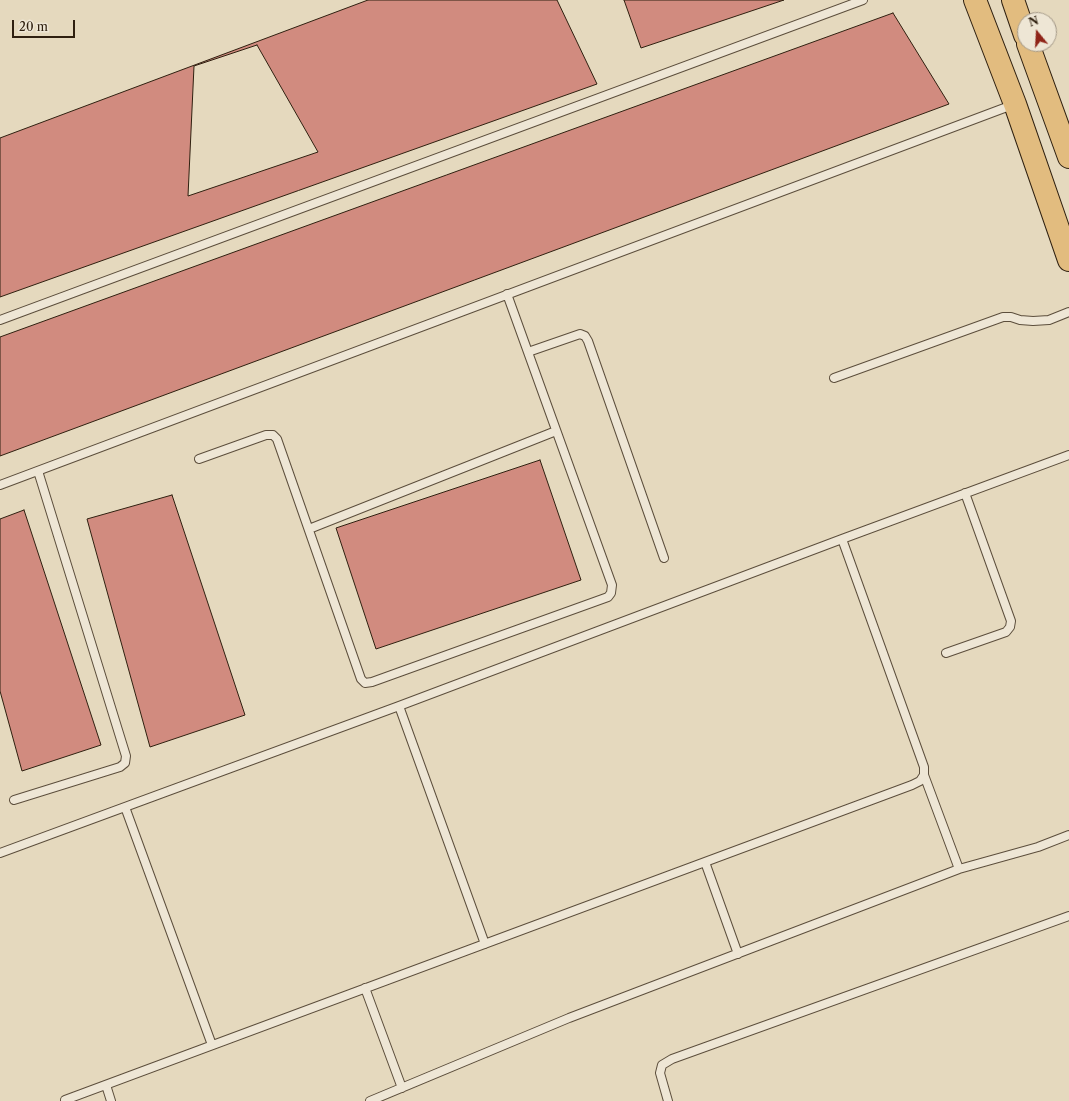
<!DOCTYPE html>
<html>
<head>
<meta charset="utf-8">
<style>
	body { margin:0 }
	#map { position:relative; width:1069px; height:1101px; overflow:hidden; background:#e5d9be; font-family:"Libre Caslon Text",serif }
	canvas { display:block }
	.north { position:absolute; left:1017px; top:12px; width:40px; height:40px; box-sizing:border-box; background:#eee6d5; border:1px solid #a29786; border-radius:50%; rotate:342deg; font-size:11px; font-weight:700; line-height:16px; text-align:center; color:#2f2010 }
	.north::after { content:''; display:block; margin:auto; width:14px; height:18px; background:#8f2418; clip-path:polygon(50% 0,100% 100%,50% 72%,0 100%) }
	.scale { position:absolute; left:12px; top:20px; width:63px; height:18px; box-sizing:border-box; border:2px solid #2f2010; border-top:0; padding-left:5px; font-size:12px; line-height:14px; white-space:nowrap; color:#2f2010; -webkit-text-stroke:3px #eee6d5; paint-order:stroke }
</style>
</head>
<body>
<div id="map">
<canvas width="1069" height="1101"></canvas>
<div class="north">N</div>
<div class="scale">20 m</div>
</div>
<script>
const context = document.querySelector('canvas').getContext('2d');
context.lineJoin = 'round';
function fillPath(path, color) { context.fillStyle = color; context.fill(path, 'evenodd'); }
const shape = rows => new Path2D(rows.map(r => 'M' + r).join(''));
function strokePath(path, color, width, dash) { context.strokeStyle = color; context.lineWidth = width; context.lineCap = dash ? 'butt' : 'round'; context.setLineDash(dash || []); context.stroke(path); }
const building = shape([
	[368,0,557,0,597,84,0,297,0,138,368,0],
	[624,0,784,0,641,48,624,0],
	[893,13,949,104,0,456,0,337,893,13],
	[257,45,318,152,188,196,194,66,257,45],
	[540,460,581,580,376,649,336,528,540,460],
	[172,495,245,715,150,747,87,519,172,495],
	[24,510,101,745,22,771,0,691,0,519,24,510]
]);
fillPath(building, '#d18b7f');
strokePath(building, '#2f2010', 1);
const lane = shape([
	[0,320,863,0],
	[528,352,580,334,585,336,588,341,664,558],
	[834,378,1003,317,1011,317,1020,320,1033,321,1049,320,1069,312],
	[199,459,266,435,273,435,277,439,361,679,365,683,372,682,608,597,611,593,612,585,507,294],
	[0,485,1015,104],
	[309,529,556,431],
	[946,653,1006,632,1010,627,1011,621,965,493],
	[399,706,485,944],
	[924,775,959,869],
	[14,800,120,767,125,763,126,756,38,471],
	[125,807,212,1045],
	[0,853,399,706,842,539,1069,455],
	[705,862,738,954],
	[365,988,402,1088],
	[106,1085,111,1101],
	[65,1100,912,785,920,781,924,775,924,767,842,539],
	[370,1101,569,1018,959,869,1038,847,1069,835],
	[668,1101,660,1073,662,1065,672,1059,1069,916]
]);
const highway = shape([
	[975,0,1015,104,1069,260],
	[1013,0,1025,35],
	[1028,44,1069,157]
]);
strokePath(lane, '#5c4e3c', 10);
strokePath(highway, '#2f2010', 24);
strokePath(lane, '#eee6d5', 8);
strokePath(highway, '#e2bc7f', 22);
</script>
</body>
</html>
